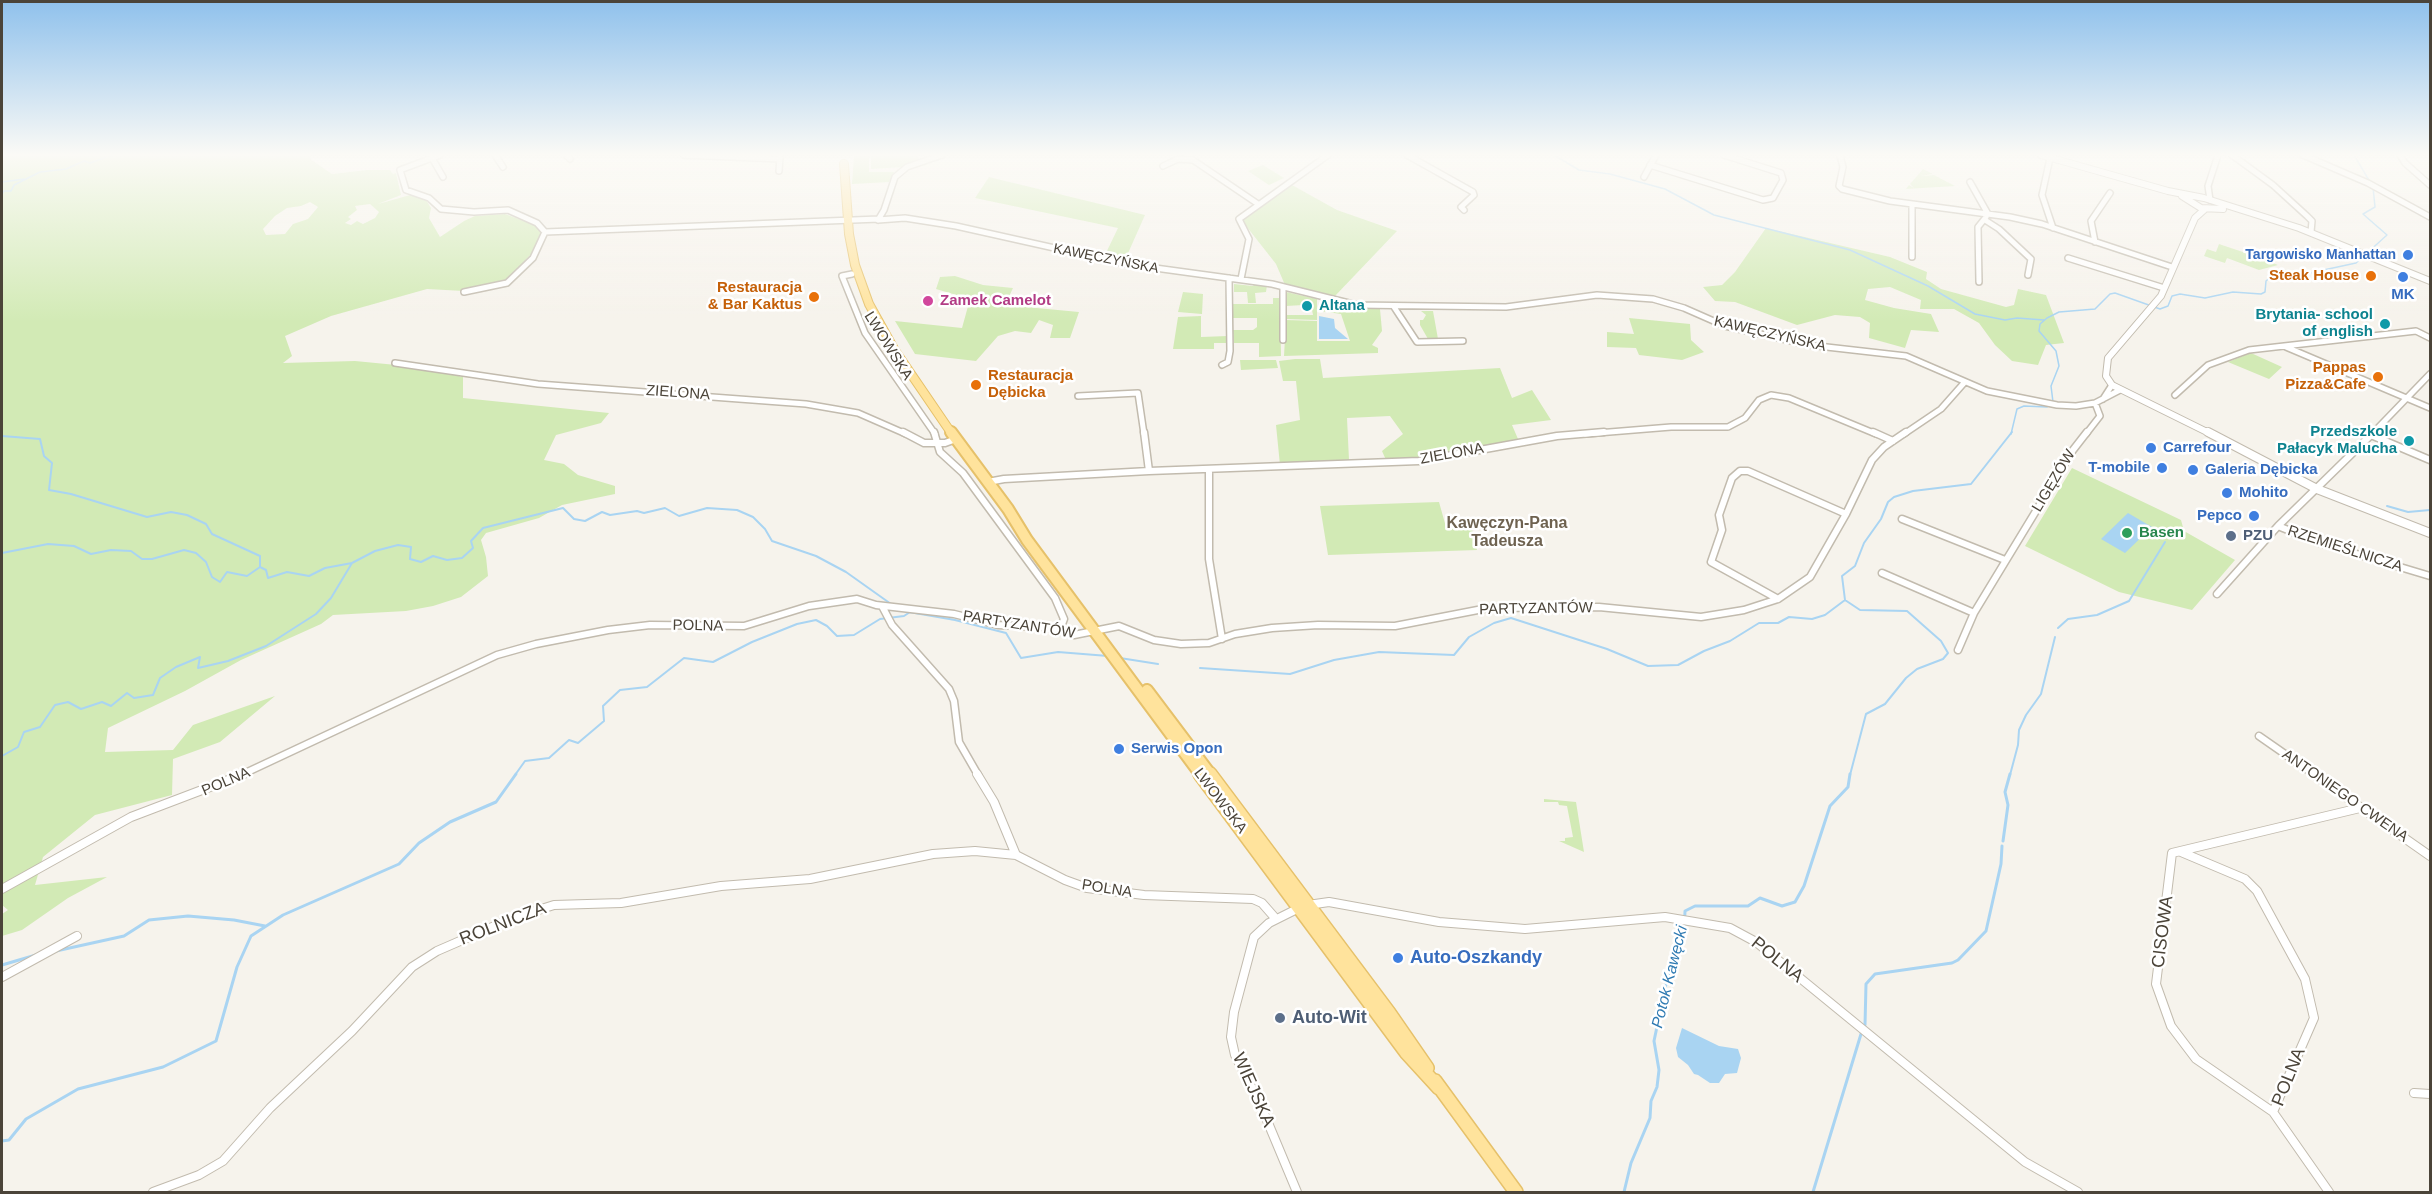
<!DOCTYPE html>
<html>
<head>
<meta charset="utf-8">
<style>
	body { margin:0 }
	#map { position:relative; width:2432px; height:1194px; overflow:hidden; background:#f6f3ec; font-family:Arial,sans-serif }
	canvas { display:block }
	.frame { position:absolute; inset:0; border:3px solid #4b4439; pointer-events:none }
</style>
</head>
<body>
<div id="map">
<canvas width="2432" height="1194"></canvas>
<div class="frame"></div>
</div>
<script>
const context = document.querySelector('canvas').getContext('2d');
context.lineJoin = 'round';
function fillPath(path, color) { context.fillStyle = color; context.fill(path, 'evenodd'); }
const shape = rows => new Path2D(rows.map(r => 'M' + r).join(''));
function strokePath(path, color, width, dash) { context.strokeStyle = color; context.lineWidth = width; context.lineCap = dash ? 'butt' : 'round'; context.setLineDash(dash || []); context.stroke(path); }
function drawText(font, color, halo, rows, align = 'center') {
  context.font = font + ' Arial,sans-serif'; context.lineWidth = 5; context.setLineDash([]); context.textBaseline = 'middle'; context.strokeStyle = halo; context.fillStyle = color; for (const [text, x, y, turn = 0] of rows) {
    context.save(); context.translate(x, y); context.rotate((+turn || 0) * Math.PI / 180); context.textAlign = isNaN(turn) ? turn : align; if (halo) context.strokeText(text, 0, 0); context.fillText(text, 0, 0); context.restore();
  }
}
fillPath(shape([
	[2,155,311,155,310,159,332,174,367,170,390,170,393,174,396,173,401,195,378,204,410,195,426,200,431,208,429,218,440,237,464,221,475,216,505,214,535,225,542,232,534,251,506,281,464,291,427,289,331,316,285,336,292,356,283,363,355,361,417,367,463,377,463,398,609,413,601,423,556,435,544,460,564,464,578,475,615,486,615,494,562,505,539,518,486,533,481,540,486,557,488,576,461,597,433,606,406,611,333,615,321,624,241,660,185,691,108,728,105,752,173,750,193,725,275,696,220,742,173,759,172,795,95,815,43,857,35,885,107,877,68,898,22,930,2,936,2,914,8,910,2,905],
	[310,202,318,207,308,219,293,224,285,234,266,235,263,229,275,216,287,208,301,206],
	[370,204,379,212,375,218,363,224,357,221,351,225,345,223,351,219,348,217,357,210,355,206],
	[854,155,869,155,869,172,894,172,889,182,852,184],
	[871,155,918,155,918,161,903,167,871,169],
	[1263,165,1284,178,1269,185,1248,171],
	[1923,169,1933,174,1920,176,1934,175,1955,186,1906,189,1909,185,1914,188,1910,184],
	[989,177,1145,215,1125,260,1104,257,1118,228,975,198],
	[1292,185,1337,210,1397,231,1335,296,1285,285,1276,264,1243,222,1244,217],
	[1766,228,1890,257,1927,272,1926,279,1941,289,2006,307,2014,305,2018,289,2046,295,2064,343,2046,345,2038,365,2012,361,1995,345,1979,323,1954,309,1920,309,1921,300,1890,287,1868,289,1865,300,1894,308,1931,314,1939,332,1911,330,1905,348,1869,338,1870,323,1860,317,1835,315,1797,325,1735,302,1715,301,1703,287,1722,285,1735,272],
	[2219,244,2252,255,2278,265,2259,270,2227,258,2225,263,2204,256,2207,249,2216,252],
	[955,276,983,285,1013,288,1005,305,1079,312,1070,338,1050,338,1053,325,1039,320,1031,333,1015,331,998,336,976,361,915,354,895,321,962,328,970,299,936,289,940,277],
	[1256,282,1267,285,1266,292,1255,293,1256,303,1248,303,1247,292,1234,292,1234,284,1253,286],
	[1183,292,1203,294,1202,314,1178,312],
	[1286,292,1317,299,1317,320,1286,319,1286,315,1313,315,1312,310,1305,309,1304,305,1286,306],
	[1273,298,1280,298,1281,356,1259,357,1259,343,1234,343,1233,330,1253,330,1257,327,1257,318,1233,318,1232,304,1273,304],
	[1320,299,1380,309,1382,331,1372,345,1378,348,1378,353,1284,356,1286,320,1317,321,1317,341,1350,341,1341,314,1320,311],
	[1421,311,1433,311,1438,339,1428,339,1420,325,1420,320,1423,320,1426,315],
	[1201,316,1201,337,1228,336,1228,343,1214,343,1214,349,1173,349,1178,317],
	[1629,318,1690,324,1691,340,1704,352,1682,360,1639,355,1636,348,1607,347,1607,332,1634,334],
	[2251,353,2282,367,2269,379,2228,362],
	[1295,359,1320,359,1323,378,1500,368,1512,398,1532,390,1551,420,1512,425,1518,439,1427,458,1386,460,1382,451,1403,434,1390,416,1347,418,1349,460,1280,465,1276,425,1300,420,1296,381,1283,381,1279,361],
	[1240,360,1276,360,1278,368,1241,370],
	[2072,468,2181,520,2184,531,2235,560,2192,610,2119,592,2025,546],
	[1439,502,1446,527,1472,529,1477,550,1328,555,1320,506],
	[1544,799,1576,802,1584,852,1559,841,1565,841,1565,838,1573,837,1567,806,1559,805,1558,802,1544,802]
]), '#d2eab5');
fillPath(shape([
	[1319,316,1334,319,1335,328,1348,339,1319,339],
	[2128,513,2152,527,2125,553,2101,539],
	[1682,1028,1719,1046,1738,1049,1741,1058,1737,1073,1725,1074,1719,1083,1710,1083,1698,1075,1694,1074,1688,1065,1678,1057,1676,1048]
]), '#a9d4f2');
strokePath(shape([
	[1554,155,1579,170,1610,174,1665,189,1714,215,1850,250,1928,286,1975,314,2005,320,2017,318,2044,320],
	[2354,155,2370,182],
	[2,182,24,179],
	[2,194,4,191,11,191,14,185,40,172,66,169,84,161,90,163,112,155],
	[2011,434,2017,409,2024,406,2047,407,2053,402,2051,386,2059,366,2056,351,2039,331,2040,324,2047,318,2059,312,2095,309,2110,294,2115,293,2160,309,2168,306,2172,296,2180,294,2205,298,2233,292,2261,294,2265,292,2266,281,2274,274,2305,274,2356,263,2387,235,2363,214,2375,207,2373,187]
]), '#a9d4f2', 1.5);
strokePath(shape([
	[2,436,40,439,44,456,52,463,49,490,71,494,147,517,171,512,187,515,206,524,212,534,260,556,260,567],
	[2387,506,2408,512,2430,510],
	[2,553,48,544,74,546,91,554,111,550,131,551,142,559,152,559,184,550,196,553,206,562,212,577,220,582,227,572,247,576,260,567,266,570,268,578,287,572,309,576,325,568,352,563],
	[909,612,955,620,1006,633,1021,658,1058,652,1108,656],
	[2058,628,2068,619,2097,615,2129,601,2165,542],
	[1120,658,1158,664],
	[1200,668,1290,674,1334,660,1379,652,1454,655,1469,637,1494,623,1511,618,1607,649,1648,666,1678,665,1704,651,1730,641,1759,623,1778,623,1789,617,1812,619,1825,615,1845,600],
	[2,756,18,747,24,732,40,727,55,705,68,702,81,709,102,702,111,706,127,693,134,698,153,695,160,678,176,667,200,657,198,668,228,661,266,646,316,614,331,598,352,563,375,551,398,545,411,547,410,559,421,562,433,556,447,560,462,558,473,548,471,541,483,528,563,508,574,519,585,521,602,512,610,515,637,511,644,513,665,508,679,516,707,508,737,510,753,517,765,529,772,541,816,556,846,572,891,604],
	[515,775,525,761,549,758,569,740,578,743,604,721,603,706,620,690,647,687,684,658,713,662,752,642,797,624,816,620,827,626,837,636,854,635,880,619,904,616,910,612],
	[1850,775,1866,714,1885,704,1906,678,1917,669,1943,659,1948,653,1941,641,1907,611,1860,610,1845,600,1842,576,1855,566,1864,543,1881,519,1888,502,1894,497,1913,491,1971,484,2012,432],
	[2010,775,2018,745,2019,730,2026,715,2041,694,2055,637]
]), '#a9d4f2', 2);
strokePath(shape([
	[2003,841,2008,805,2005,792,2010,774],
	[56,951,124,936,149,920,188,916,234,920,265,926],
	[2,965,36,955],
	[1865,1025,1866,984,1875,974,1952,963,1958,960,1986,931,2001,864,2002,846],
	[2,1141,9,1140,26,1119,78,1089,163,1067,216,1041,237,967,251,936,283,915,399,864,419,843,450,822,496,802,516,774],
	[1624,1192,1631,1163,1650,1118,1651,1101,1657,1087,1659,1070,1654,1041,1667,979,1684,936,1685,911,1695,906,1748,906,1760,898,1782,906,1795,902,1804,886,1830,806,1848,787,1850,774],
	[1813,1192,1861,1034]
]), '#a9d4f2', 3);
const minorFar2 = shape([
	[440,155,400,170,406,190,429,198,441,209,474,212,508,210,537,223,545,232],
	[495,155,503,167],
	[566,155,570,159],
	[684,155,780,159],
	[1407,155,1473,192,1474,195,1461,207,1464,210],
	[1840,155,1843,167,1839,186,1842,189,1890,201,2010,217,2042,224,2172,267],
	[2232,155,2273,185,2307,216,2312,221,2311,232],
	[2303,155,2368,183,2430,217],
	[2400,155,2405,163,2430,185],
	[432,158,443,177],
	[2050,158,2042,195,2053,228],
	[1650,165,1763,200,1773,198,1783,180,1781,173,1724,155],
	[1163,166,1178,159,1193,160,1258,204],
	[779,171,780,157],
	[1644,177,1656,155],
	[1970,182,1988,214],
	[2210,200,2208,186,2218,155],
	[1912,204,1912,257],
	[878,220,905,218,956,226,1126,264,1272,284,1357,305,1506,307,1597,295,1653,299,1684,308,1725,326,1809,345,1906,356,1987,391,2057,405,2076,406,2095,403,2120,390],
	[878,220,884,210,895,177,907,167,942,155],
	[1985,220,1999,229,2031,259,2028,275],
	[545,232,879,219],
	[2095,242,2091,221,2110,193],
	[2068,258,2164,288],
	[852,274,842,276,865,333,935,434],
	[1241,279,1249,239,1239,219,1328,155],
	[1979,282,1978,227,1986,217],
	[1283,287,1283,340],
	[464,292,507,283,533,258,545,232],
	[1394,307,1417,342,1463,341],
	[2286,347,2430,408],
	[395,363,538,384,806,404,858,413,906,434],
	[1222,365,1228,362,1230,351,1229,278],
	[2175,395,2208,365,2249,350,2416,331,2430,338],
	[1078,396,1138,393,1144,434],
	[2103,399,2112,385],
	[1585,434,1671,427,1728,427,1745,418,1759,400,1771,395,1789,398,1876,434],
	[1904,434,1941,409,1964,383],
	[2086,434,2100,416,2095,403],
	[2372,434,2430,374]
]);
const minorFar1 = shape([
	[903,432,924,443,945,443,956,439],
	[934,432,940,452,963,473,1055,598,1064,619,1059,632],
	[1144,432,1149,471],
	[1873,432,1893,441],
	[2371,435,2430,460],
	[1209,469,1209,559,1222,639],
	[988,482,1004,479,1149,471,1419,461,1557,436,1604,432],
	[1902,519,2005,560],
	[2278,526,2320,543,2430,576],
	[1882,573,1974,613,2073,450,2087,432],
	[2217,594,2278,526,2374,432],
	[1778,599,1711,562,1722,530,1719,515,1732,478,1740,471,1748,471,1846,514],
	[882,606,892,625,949,689,954,701,959,742,978,775],
	[1958,650,1974,613],
	[2259,736,2315,775],
	[241,775,497,655,536,644,608,630,650,625,744,626,809,606,857,599,876,605,954,614,998,625,1045,627,1074,635,1119,626,1154,640,1181,644,1209,643,1235,634,1272,628,1318,625,1395,626,1488,608,1599,607,1701,617,1744,610,1778,599,1810,577,1846,514,1872,460,1884,447,1906,432]
]);
const minor = shape([
	[977,774,994,802,1016,855,1065,880,1087,888,1144,895,1253,899,1262,903,1276,919],
	[2313,774,2430,856],
	[2181,852,2245,879,2257,891,2305,979,2314,1018,2273,1112],
	[2,889,131,817,244,774],
	[1308,905,1329,902,1439,922,1525,929,1665,917,1730,928,1756,942,2025,1162,2078,1192],
	[2,977,77,936],
	[2414,1093,2430,1094],
	[153,1192,199,1175,223,1161,270,1108,352,1031,412,967,437,951,513,918,554,905,621,903,721,886,810,879,933,854,975,851,1016,855],
	[1297,1192,1261,1106,1235,1055,1231,1037,1234,1012,1254,937,1269,923,1299,908],
	[2329,1192,2273,1112,2196,1059,2171,1026,2156,984,2172,853,2360,808]
]);
const tertiaryFar1 = shape([
	[2041,155,2168,191,2204,198,2299,228,2430,281],
	[2182,196,2201,208,2223,209],
	[2205,209,2195,218,2161,296,2108,358,2106,376,2112,385,2211,434]
]);
const tertiary = shape([
	[2208,432,2317,489,2430,533]
]);
const primaryFar2 = shape([
	[844,164,849,234,855,265,869,304,894,349,952,434]
]);
const primaryFar1 = shape([
	[951,432,1008,509,1027,540,1201,775],
	[1147,690,1211,775]
]);
const primary = shape([
	[1200,774,1406,1052,1439,1088],
	[1210,774,1389,1013,1427,1068],
	[1435,1081,1516,1192]
]);
strokePath(minorFar2, '#c2bbae', 8);
strokePath(minorFar1, '#c2bbae', 9);
strokePath(minor, '#c2bbae', 10);
strokePath(tertiaryFar1, '#c2bbae', 8);
strokePath(tertiary, '#c2bbae', 10);
strokePath(primaryFar2, '#e6c16a', 10);
strokePath(primaryFar1, '#e6c16a', 14);
strokePath(primary, '#e6c16a', 16);
strokePath(minorFar2, '#fff', 5);
strokePath(minorFar1, '#fff', 6);
strokePath(minor, '#fff', 8);
strokePath(tertiaryFar1, '#fff', 6);
strokePath(tertiary, '#fff', 8);
strokePath(primaryFar2, '#ffe39c', 8);
strokePath(primaryFar1, '#ffe39c', 10);
strokePath(primary, '#ffe39c', 13);
const sky = context.createLinearGradient(0, 0, 0, 322);
sky.addColorStop(0, '#8fc1ec');
sky.addColorStop(0.48, '#fbfaf6');
sky.addColorStop(1, '#fbfaf600');
context.fillStyle = sky;
context.fillRect(0, 0, 2432, 322);
for (const [x, y, r, color] of [
	[2408,255,6,"#3f7fe0"],
	[2371,276,6,"#e8710a"],
	[2403,277,6,"#3f7fe0"],
	[814,297,6,"#e8710a"],
	[928,301,6,"#d1479c"],
	[1307,306,6,"#0f9aa8"],
	[2385,324,6,"#0f9aa8"],
	[2378,377,6,"#e8710a"],
	[976,385,6,"#e8710a"],
	[2409,441,6,"#0f9aa8"],
	[2151,448,6,"#3f7fe0"],
	[2162,468,6,"#3f7fe0"],
	[2193,470,6,"#3f7fe0"],
	[2227,493,6,"#3f7fe0"],
	[2254,516,6,"#3f7fe0"],
	[2127,533,6,"#2e9e5b"],
	[2231,536,6,"#5c6f8a"],
	[1119,749,6,"#3f7fe0"],
	[1398,958,6,"#3f7fe0"],
	[1280,1018,6,"#5c6f8a"]
]) { const dot = new Path2D(); dot.arc(x, y, r, 0, 2 * Math.PI); context.fillStyle = color; context.fill(dot); strokePath(dot, '#fff', 2); }
drawText('bold 14px', '#366cbe', '#fff', [
	["Targowisko Manhattan",2396,255]
], 'right');
drawText('14px', '#4b4439', '#fff', [
	["KAWĘCZYŃSKA",1106,259,11]
]);
drawText('bold 15px', '#c56008', '#fff', [
	["Steak House",2359,276],
	["Restauracja",802,288],
	["& Bar Kaktus",802,305],
	["Pappas",2366,368],
	["Pizza&Cafe",2366,385],
	["Restauracja",988,376,"left"],
	["Dębicka",988,393,"left"]
], 'right');
drawText('bold 15px', '#366cbe', '#fff', [
	["MK",2403,295,"center"],
	["Carrefour",2163,448],
	["T-mobile",2150,468,"right"],
	["Galeria Dębicka",2205,470],
	["Mohito",2239,493],
	["Pepco",2242,516,"right"],
	["Serwis Opon",1131,749]
], 'left');
drawText('bold 15px', '#b23c85', '#fff', [
	["Zamek Camelot",940,301]
], 'left');
drawText('bold 15px', '#0d838f', '#fff', [
	["Altana",1319,306,"left"],
	["Brytania- school",2373,315],
	["of english",2373,332],
	["Przedszkole",2397,432],
	["Pałacyk Malucha",2397,449]
], 'right');
drawText('15px', '#4b4439', '#fff', [
	["KAWĘCZYŃSKA",1770,334,13],
	["LWOWSKA",888,346,58],
	["ZIELONA",678,393,4],
	["ZIELONA",1452,454,-10],
	["LIGĘZÓW",2054,481,-59],
	["RZEMIEŚLNICZA",2345,549,18],
	["PARTYZANTÓW",1536,609,-1],
	["PARTYZANTÓW",1019,625,9],
	["POLNA",698,626,1],
	["POLNA",226,782,-23],
	["ANTONIEGO CWENA",2345,796,35],
	["LWOWSKA",1220,801,53],
	["POLNA",1107,889,9]
]);
drawText('bold 15px', '#27864d', '#fff', [
	["Basen",2139,533]
], 'left');
drawText('bold 15px', '#4e5e75', '#fff', [
	["PZU",2243,536]
], 'left');
drawText('bold 16px', '#6e6250', '#fff', [
	["Kawęczyn-Pana",1507,524],
	["Tadeusza",1507,542]
]);
drawText('italic 16px', '#2e7ab2', '#fff', [
	["Potok Kawęcki",1670,977,-76]
]);
drawText('18px', '#4b4439', '#fff', [
	["ROLNICZA",503,924,-21],
	["CISOWA",2163,932,-83],
	["POLNA",1777,960,39],
	["POLNA",2289,1077,-68],
	["WIEJSKA",1253,1090,66]
]);
drawText('bold 18px', '#366cbe', '#fff', [
	["Auto-Oszkandy",1410,958]
], 'left');
drawText('bold 18px', '#4e5e75', '#fff', [
	["Auto-Wit",1292,1018]
], 'left');
</script>
</body>
</html>
